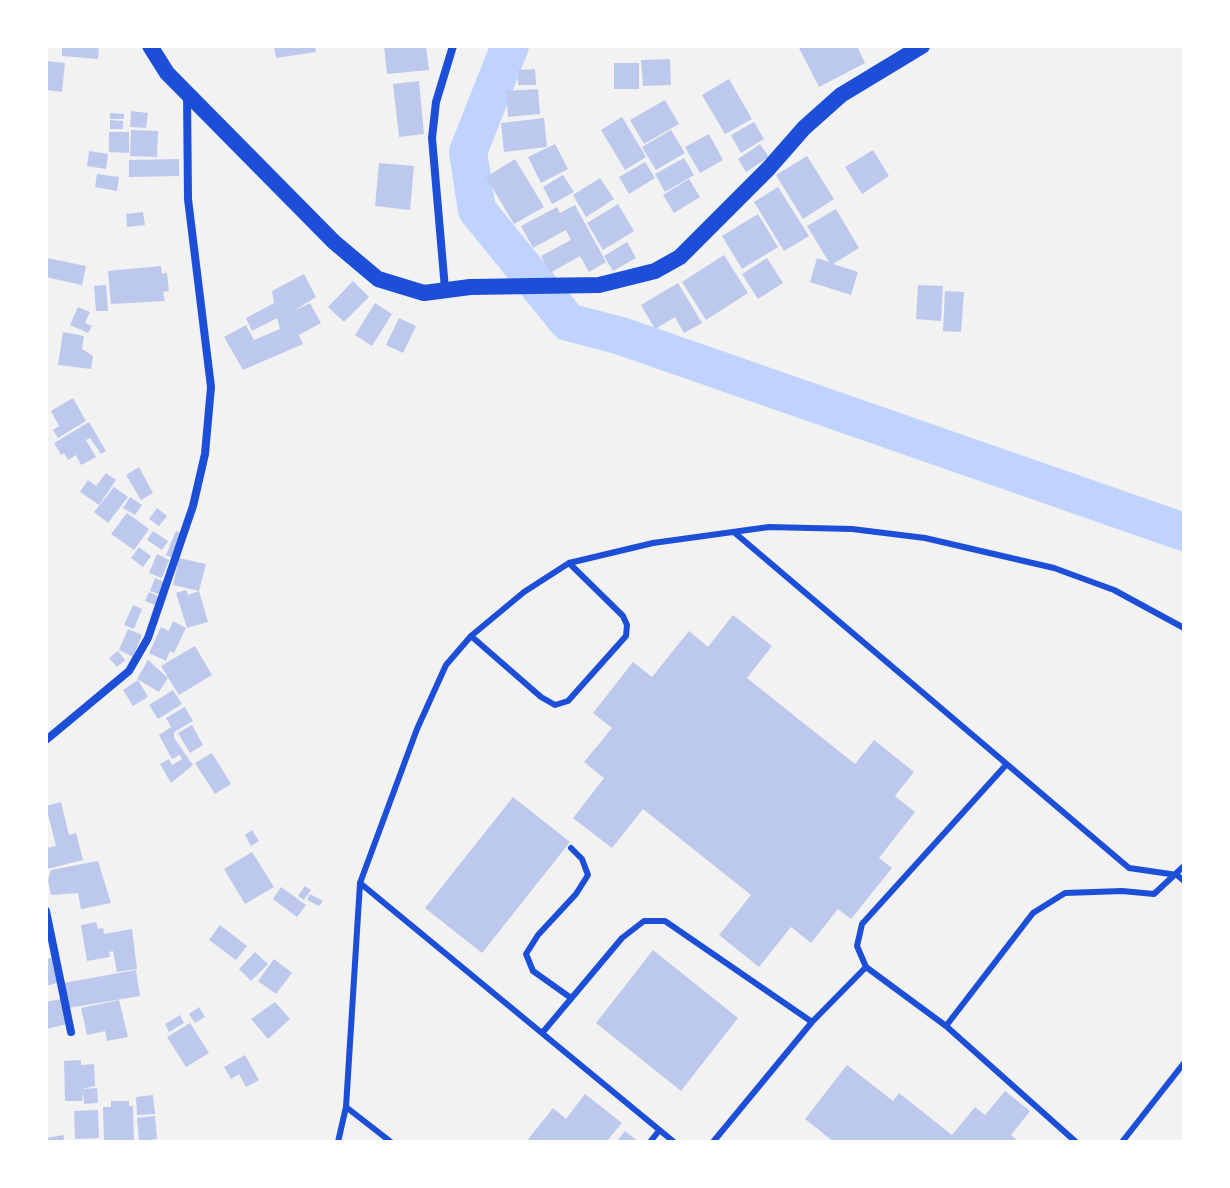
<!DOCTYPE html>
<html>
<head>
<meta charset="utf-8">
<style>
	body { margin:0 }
	#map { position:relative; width:1230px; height:1188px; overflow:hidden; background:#f2f2f2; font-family:Georgia,serif }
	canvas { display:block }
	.frame { position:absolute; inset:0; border:48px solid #fff; pointer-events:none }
</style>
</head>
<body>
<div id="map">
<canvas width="1230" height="1188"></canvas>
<div class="frame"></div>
</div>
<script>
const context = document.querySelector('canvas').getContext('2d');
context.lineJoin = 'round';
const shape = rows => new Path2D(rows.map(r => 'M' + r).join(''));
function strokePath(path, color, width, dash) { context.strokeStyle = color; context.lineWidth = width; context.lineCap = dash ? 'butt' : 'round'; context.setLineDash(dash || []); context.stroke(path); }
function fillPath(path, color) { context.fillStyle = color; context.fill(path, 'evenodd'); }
strokePath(shape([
	[510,46,468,152,477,210,568,322,621,336,1184,532]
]), '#bfd3fe', 38);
fillPath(shape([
	[62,46,99,46,98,59,62,56],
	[274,46,315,46,316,52,276,58],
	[384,46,426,46,429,70,387,74],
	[798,46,857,46,865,63,819,87],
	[670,59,671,85,643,86,641,60],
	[46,61,65,63,62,92,46,90],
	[614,63,639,63,639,89,614,89],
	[535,69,536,85,518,85,518,70],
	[729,79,752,119,725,134,702,95],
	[419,81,424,134,399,137,393,84],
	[538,89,540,114,508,117,506,91],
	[665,100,679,124,644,144,630,120],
	[131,111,148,113,146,128,130,127],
	[110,113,124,114,124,119,110,119],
	[622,117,646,157,625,170,601,130],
	[544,118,547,147,504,152,501,123],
	[110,120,123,121,123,129,110,129],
	[754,122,764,139,741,153,731,135],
	[131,130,158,131,157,157,130,156],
	[671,130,685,153,656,170,642,147],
	[109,132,129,132,129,153,109,152],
	[709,134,723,160,700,173,685,147],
	[555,144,568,169,541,183,528,157],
	[760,144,769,157,746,172,738,159],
	[873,150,889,176,862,194,845,167],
	[89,151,108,154,106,169,87,166],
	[807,156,834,199,803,219,776,175],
	[684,158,694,175,665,192,655,174],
	[179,159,179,176,129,177,129,160],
	[515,159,544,207,514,224,486,177],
	[645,162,655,178,629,194,619,177],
	[379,163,414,166,410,210,375,206],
	[97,174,119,177,117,191,95,187],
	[563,175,574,192,552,204,543,187],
	[600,178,614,199,586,217,573,195],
	[689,179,700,197,674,213,663,195],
	[778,187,809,236,784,251,754,202],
	[618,204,634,231,603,250,587,223],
	[575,205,606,262,589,272,580,256,550,273,541,256,571,240,566,230,533,248,521,226,557,207,560,213],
	[836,209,859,248,833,264,858,272,851,295,810,282,817,258,829,262,807,226],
	[143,212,145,225,127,227,126,214],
	[758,214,778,247,742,269,722,236],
	[627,242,636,258,613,271,604,256],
	[724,255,748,293,706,320,682,282],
	[47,258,86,266,82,285,46,277],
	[767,258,783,283,758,299,742,274],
	[161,266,162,274,167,273,169,291,163,292,165,301,111,304,108,271],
	[304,274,316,297,292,312,310,303,321,323,299,335,303,344,243,370,224,337,246,325,254,340,280,329,277,318,252,331,246,318,274,303,272,291],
	[353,281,369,297,344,322,328,307],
	[678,283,702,323,684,333,675,317,655,329,641,305],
	[106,285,108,311,96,311,94,286],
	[918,285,943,286,941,321,916,319],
	[945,291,964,292,961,332,943,331],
	[375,303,392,314,372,346,355,335],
	[78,307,90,312,85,323,92,326,88,333,70,325],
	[399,318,416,326,403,353,386,345],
	[63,332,84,336,82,349,93,356,91,369,58,365],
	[73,398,86,421,58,438,53,430,59,426,51,411],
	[89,422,106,451,101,454,90,438,86,440,96,457,81,465,76,455,68,460,64,453,61,455,54,443],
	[139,467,153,493,141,500,126,475],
	[106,473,116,480,99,505,80,492,88,480,96,486],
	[114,487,128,497,108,523,94,512],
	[130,497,142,505,135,515,123,508],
	[157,508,167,516,159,526,149,519],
	[127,513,149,529,134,550,111,534],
	[153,531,168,541,162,550,147,540],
	[176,531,183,534,173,558,166,555],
	[139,547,151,556,143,567,131,558],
	[157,554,169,560,162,578,149,573],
	[179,558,206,564,199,591,173,585],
	[155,578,166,583,161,595,150,591],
	[186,590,188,595,199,591,208,622,187,628,176,593],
	[149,592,162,598,154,616,151,615,155,605,145,601],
	[133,605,142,609,134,629,124,625],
	[733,615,772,646,747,678,855,764,874,740,914,772,895,796,915,812,879,858,892,868,851,919,838,909,811,943,791,927,759,967,719,935,751,895,643,809,612,848,573,818,604,778,584,762,612,728,593,713,633,662,652,677,689,631,708,647],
	[173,621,186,628,174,653,170,651,166,661,149,653,161,627,169,631],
	[128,629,142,635,133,657,119,650],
	[195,646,212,675,179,695,161,666],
	[118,651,125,660,117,667,109,658],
	[148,660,168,678,159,692,137,679],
	[138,680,148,697,133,706,123,690],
	[173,690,182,704,158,719,149,705],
	[185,707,193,721,174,732,174,738,193,765,171,783,160,764,169,759,172,765,182,759,180,755,172,759,159,735,171,727,166,718],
	[192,725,203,745,190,753,178,733],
	[212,753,231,784,215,794,195,763],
	[513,797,570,842,482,953,425,908],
	[61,802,69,835,76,833,83,860,47,869,46,848,56,846,46,806],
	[252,830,259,841,251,846,245,835],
	[252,852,274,887,245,904,224,869],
	[98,861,111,903,81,909,78,893,51,895,48,880,51,870],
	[305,886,311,890,304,900,298,896],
	[281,887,306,905,297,917,273,899],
	[310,894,323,901,319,906,307,900],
	[96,922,98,929,103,928,104,934,132,929,137,969,117,972,113,951,109,952,110,957,87,961,81,925],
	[220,925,247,946,236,960,209,940],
	[653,950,738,1018,681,1091,596,1023],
	[255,952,268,964,251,981,239,969],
	[52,958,57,983,46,986,46,959],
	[274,959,292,973,276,994,258,981],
	[136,970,140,996,68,1008,63,983],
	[61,999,67,1024,46,1029,46,1002],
	[119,1000,128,1037,107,1041,105,1031,87,1035,81,1008],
	[275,1002,290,1019,268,1039,251,1019],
	[199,1007,205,1017,195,1023,189,1014],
	[180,1015,184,1023,169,1032,165,1024],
	[190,1023,209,1053,186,1067,167,1037],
	[245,1055,259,1080,246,1087,239,1074,231,1079,224,1067],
	[81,1060,81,1065,94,1064,95,1086,82,1089,97,1088,98,1103,84,1104,83,1092,82,1101,65,1101,64,1061],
	[847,1065,893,1101,899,1093,952,1135,975,1107,985,1115,1005,1091,1030,1111,1011,1135,1019,1142,834,1142,805,1119],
	[585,1094,622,1123,606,1142,526,1142,553,1108,566,1119],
	[153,1095,155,1114,137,1115,136,1097],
	[111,1101,129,1101,129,1106,133,1106,134,1141,104,1142,103,1107,111,1107],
	[98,1110,99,1138,75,1139,74,1111],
	[155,1116,157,1139,139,1141,137,1118],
	[625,1131,639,1142,616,1142],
	[63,1135,65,1142,46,1142,46,1138]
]), '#bdc9ec');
strokePath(shape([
	[735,533,1129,868,1177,875,1184,881],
	[471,636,541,697,555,705,568,701,626,636,627,625,623,616,569,563],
	[571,848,582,859,588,875,576,894,538,935,526,954,533,971,571,998],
	[360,883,674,1142],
	[866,967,857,946,862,924,1006,765],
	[946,1026,1076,1142],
	[543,1032,622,938,644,921,665,921,812,1022],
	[346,1107,391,1142],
	[338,1142,346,1107,360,883,417,729,446,665,471,636,524,592,569,563,653,543,769,527,852,529,925,538,1054,568,1114,590,1184,628],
	[650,1142,658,1132],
	[713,1142,812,1022,866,967,946,1026,1033,913,1065,893,1122,891,1154,894,1184,866],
	[1122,1142,1184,1063]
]), '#1d4ed8', 6);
strokePath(shape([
	[445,289,432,138,436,102,453,46],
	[46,740,129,671,148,638,193,506,205,454,211,387,188,199,187,94],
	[46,911,71,1032]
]), '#1d4ed8', 8);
strokePath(shape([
	[150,46,167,73,334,242,378,279,424,293,470,287,599,285,655,271,680,257,768,169,804,128,841,95,922,46]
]), '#1d4ed8', 16);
</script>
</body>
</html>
